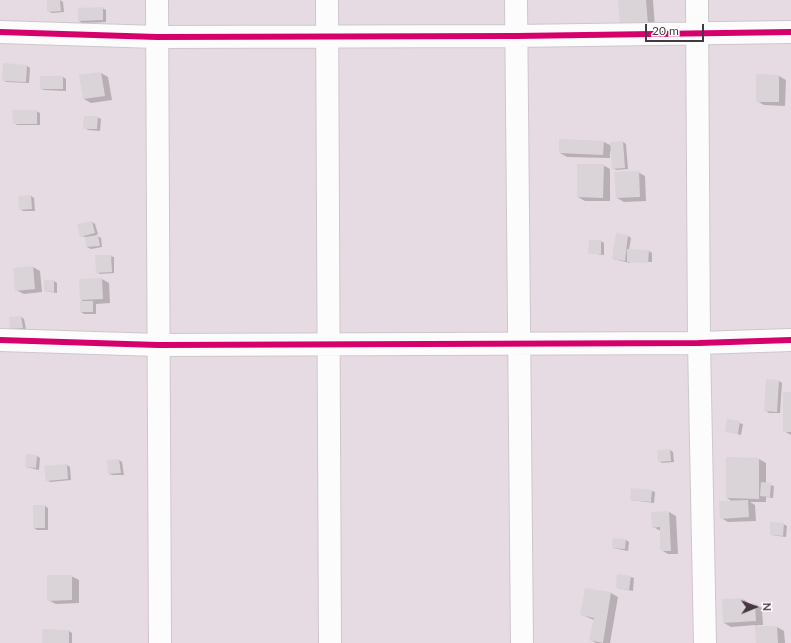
<!DOCTYPE html>
<html>
<head>
<meta charset="utf-8">
<style>
	body { margin:0 }
	#map { position:relative; width:791px; height:643px; overflow:hidden; background:#f0ebee; font-family:Lato,sans-serif }
	canvas { display:block }
	.north { position:absolute; left:735px; top:587px; width:40px; height:40px; -webkit-text-stroke:3px #fff; paint-order:stroke; rotate:89deg; font-size:11px; font-weight:700; line-height:16px; text-align:center; color:#463742 }
	.north::after { content:''; display:block; margin:auto; width:14px; height:18px; background:#463742; clip-path:polygon(50% 0,100% 100%,50% 72%,0 100%) }
	.scale { position:absolute; left:645px; top:24px; width:59px; height:18px; box-sizing:border-box; border:2px solid #463742; border-top:0; padding-left:5px; font-size:12px; line-height:14px; white-space:nowrap; color:#463742; -webkit-text-stroke:3px #fff; paint-order:stroke }
</style>
</head>
<body>
<div id="map">
<canvas width="791" height="643"></canvas>
<div class="north">N</div>
<div class="scale">20 m</div>
</div>
<script>
const context = document.querySelector('canvas').getContext('2d');
context.lineJoin = 'round';
function fillPath(path, color) { context.fillStyle = color; context.fill(path, 'evenodd'); }
const shape = rows => new Path2D(rows.map(r => 'M' + r).join(''));
function strokePath(path, color, width, dash) { context.strokeStyle = color; context.lineWidth = width; context.lineCap = dash ? 'butt' : 'round'; context.setLineDash(dash || []); context.stroke(path); }
fillPath(shape([
	[0,0,791,0,791,643,0,643]
]), '#e6dbe3');
fillPath(shape([
	[60,0,63,2,64,12,52,13,48,11],
	[619,0,653,0,655,28,628,30],
	[102,8,106,10,106,22,82,23,79,21],
	[27,66,30,68,29,83,6,82,3,80],
	[101,73,108,77,112,100,91,103,84,99],
	[757,75,779,76,786,80,785,106,764,105,757,101],
	[41,77,63,77,66,79,66,91,44,90,41,89],
	[36,111,40,113,40,125,17,125,14,123],
	[97,117,101,119,100,131,88,130,84,128],
	[604,142,612,146,623,142,626,144,628,169,616,170,613,168,612,151,610,151,610,158,567,157,560,153],
	[603,165,610,169,610,201,585,201,578,197],
	[638,172,645,176,646,201,624,202,617,198],
	[31,196,34,198,35,211,23,211,20,209],
	[92,222,95,224,98,234,96,235,101,238,102,247,91,249,87,247,86,237,81,236],
	[628,236,631,238,629,250,649,251,652,253,652,262,630,261,630,263,613,259],
	[601,241,604,243,604,255,589,253],
	[110,256,114,257,114,273,100,274,97,272],
	[33,267,40,271,42,292,24,294,16,290],
	[102,279,109,283,110,303,96,304,96,314,84,314,81,312,84,302,81,300,80,280],
	[54,281,57,283,57,293,45,291],
	[21,317,24,319,26,329,14,331,11,329],
	[779,381,782,383,780,413,769,413,766,411],
	[791,393,791,435,784,431],
	[728,420,743,424,741,435,726,431],
	[670,450,673,452,674,462,662,463,659,461,658,451],
	[37,456,40,458,39,470,26,467],
	[727,458,759,459,766,463,766,484,774,486,773,498,766,497,766,502,750,502,755,505,756,521,728,522,721,518,733,502,727,498],
	[119,460,122,462,124,475,112,475,109,474],
	[67,465,70,467,71,480,50,482,47,480],
	[652,491,655,492,654,503,631,500],
	[45,506,48,508,48,530,37,530,34,528],
	[669,512,676,516,678,554,668,554,661,550,661,531,653,527,652,513],
	[783,524,787,526,786,537,771,535],
	[626,540,629,542,628,551,613,548],
	[71,576,79,580,79,603,56,604,48,600],
	[631,577,634,578,633,591,617,588],
	[586,589,611,593,618,597,610,643,596,643,591,640,594,620,582,615],
	[743,599,750,604,755,604,762,608,763,625,757,625,757,627,777,627,784,631,785,643,757,643,756,625,731,627,724,623],
	[69,631,72,633,72,643,43,643]
]), '#0003');
fillPath(shape([
	[47,0,60,0,61,11,47,12],
	[618,0,646,0,648,25,620,26],
	[103,7,103,20,78,21,78,8],
	[3,63,27,65,26,82,2,81],
	[101,72,105,96,83,99,79,75],
	[756,74,779,75,779,102,756,102],
	[40,76,63,76,63,89,40,89],
	[12,110,37,110,37,124,13,124],
	[84,116,98,116,97,129,83,129],
	[559,139,604,141,603,155,559,153],
	[623,141,625,168,612,169,610,142],
	[577,164,604,164,603,198,577,197],
	[639,171,640,197,616,198,614,172],
	[31,195,32,209,19,210,18,196],
	[92,221,95,233,80,237,77,224],
	[616,233,628,235,625,261,612,259],
	[98,235,100,246,86,247,85,237],
	[589,240,601,240,601,254,588,254],
	[627,249,649,250,648,263,627,262],
	[95,255,111,255,112,272,96,273],
	[33,266,35,289,15,291,13,268],
	[102,278,103,299,80,300,79,279],
	[44,280,54,280,54,292,44,291],
	[80,301,93,301,93,312,80,312],
	[21,316,23,328,10,329,9,317],
	[766,379,779,380,777,412,764,411],
	[783,392,791,392,791,432,783,432],
	[727,419,740,421,738,434,725,432],
	[670,449,671,461,658,462,657,450],
	[26,454,37,455,36,468,25,467],
	[726,457,759,458,759,499,726,498],
	[119,459,121,473,108,474,107,460],
	[67,464,68,479,46,481,44,466],
	[761,482,771,483,770,497,760,496],
	[631,488,652,490,651,502,630,500],
	[748,500,749,517,720,519,719,501],
	[33,505,45,505,45,528,33,528],
	[669,511,671,551,660,551,660,527,652,528,651,512],
	[770,522,784,523,783,536,770,535],
	[613,538,626,539,625,549,612,548],
	[617,574,631,576,629,590,616,588],
	[47,575,72,575,72,600,47,601],
	[585,588,611,592,603,643,589,640,594,618,580,615],
	[743,598,744,604,755,603,756,621,723,623,722,599],
	[755,626,777,626,778,643,756,643],
	[42,629,69,630,69,643,42,643]
]), '#dad3d8');
const minor = shape([
	[157,0,160,643],
	[327,0,330,643],
	[516,0,522,643],
	[697,0,699,343,705,643],
	[0,32,157,37,517,36,791,32],
	[0,340,158,345,699,343,791,340]
]);
strokePath(minor, '#cdc7cb', 24);
strokePath(minor, '#fdfcfc', 22);
strokePath(shape([
	[0,32,157,37,517,36,791,32],
	[0,340,158,345,699,343,791,340]
]), '#d6006c', 6);
</script>
</body>
</html>
